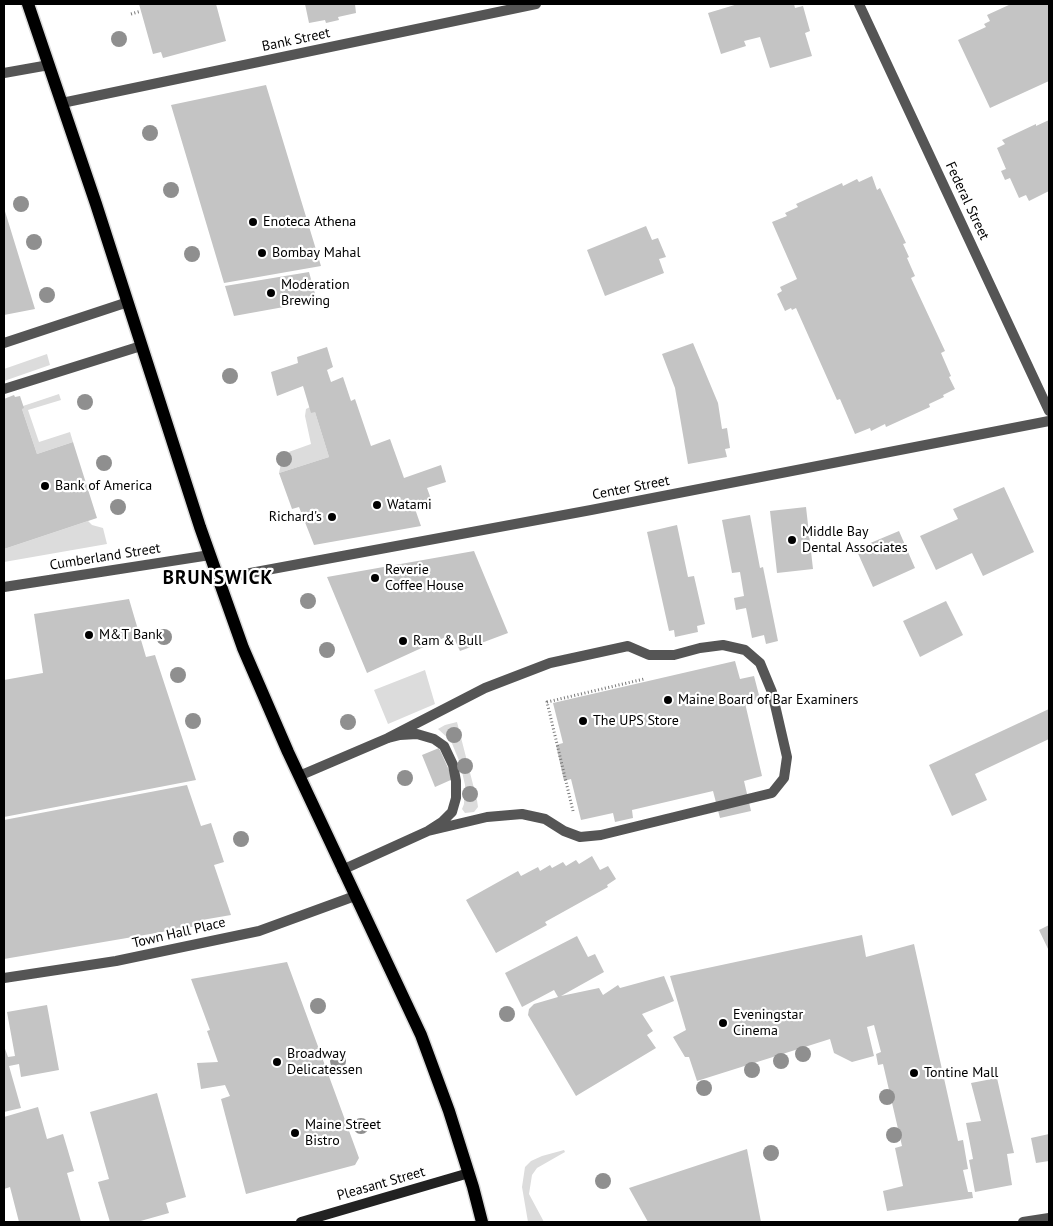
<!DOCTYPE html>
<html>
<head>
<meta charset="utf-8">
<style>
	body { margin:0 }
	#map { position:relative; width:1053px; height:1226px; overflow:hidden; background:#fff; font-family:"PT Sans",sans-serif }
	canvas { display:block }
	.frame { position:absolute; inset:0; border:5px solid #000; pointer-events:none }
</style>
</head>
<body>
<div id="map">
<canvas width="1053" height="1226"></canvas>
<div class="frame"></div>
</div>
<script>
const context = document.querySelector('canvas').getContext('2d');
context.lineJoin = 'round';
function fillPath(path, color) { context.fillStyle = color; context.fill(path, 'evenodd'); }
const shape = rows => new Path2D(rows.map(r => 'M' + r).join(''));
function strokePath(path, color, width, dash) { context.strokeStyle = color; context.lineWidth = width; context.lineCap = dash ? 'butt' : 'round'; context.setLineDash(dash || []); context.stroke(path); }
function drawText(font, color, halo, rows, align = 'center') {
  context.font = font + ' "PT Sans",sans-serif'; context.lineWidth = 4.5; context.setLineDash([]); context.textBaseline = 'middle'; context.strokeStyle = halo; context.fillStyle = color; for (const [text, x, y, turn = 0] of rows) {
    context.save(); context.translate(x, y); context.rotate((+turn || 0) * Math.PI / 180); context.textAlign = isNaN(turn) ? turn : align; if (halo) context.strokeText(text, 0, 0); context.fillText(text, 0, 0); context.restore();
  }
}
fillPath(shape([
	[47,354,50,365,4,381,4,369],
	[59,394,61,400,28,410,39,442,70,432,73,442,37,454,22,409,23,406],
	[310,407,315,412,329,457,279,473,283,454,311,444,305,416,306,409],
	[88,521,92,525,103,528,107,544,4,562,4,549],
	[425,670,435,704,388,724,374,690],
	[457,722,477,800,478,807,474,812,465,813,462,809,464,804,465,785,460,763,451,741,438,729,445,725],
	[564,1150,565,1152,537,1168,532,1175,529,1194,544,1222,528,1222,522,1187,525,1167,531,1161,542,1156]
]), '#dcdcdc');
fillPath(shape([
	[139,4,216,4,226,41,163,58,161,52,153,54],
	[305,4,355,4,356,13,338,17,339,20,326,23,325,20,309,23],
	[738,4,794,4,795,8,803,6,810,31,805,33,812,56,770,68,760,37,744,41,746,46,721,54,708,13],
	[1011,4,1049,4,1049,81,990,108,958,40,986,27,984,24,990,21,987,15],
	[266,85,321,266,224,283,171,105],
	[1049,120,1049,191,1029,201,1026,195,1019,198,1010,178,1005,180,1001,171,1006,169,997,148,1005,144,1002,140,1036,124,1036,126],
	[872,176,877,190,880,188,906,243,903,244,909,257,907,258,915,276,911,278,945,351,941,353,951,376,949,377,955,389,943,395,944,397,929,404,930,407,886,427,885,424,871,431,870,428,855,434,840,399,837,400,796,308,792,310,791,308,785,311,777,294,782,291,780,287,797,279,772,222,787,216,785,213,798,207,796,204,842,183,843,186,857,179,859,182],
	[4,208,35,309,4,315],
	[646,226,652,240,658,238,666,257,659,259,664,273,605,296,587,250],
	[309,272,317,301,234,316,225,286],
	[693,343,718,403,722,429,727,428,730,448,725,449,727,457,688,464,675,388,662,354],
	[327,347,333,367,327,370,331,382,343,377,351,401,355,399,371,446,390,439,404,478,441,465,446,482,427,488,431,499,414,506,421,526,314,545,299,507,292,509,279,473,329,457,315,412,311,413,303,386,277,396,271,372,298,363,297,357],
	[14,395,15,397,20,396,24,408,22,409,37,454,73,442,97,518,4,549,4,399],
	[1004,487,1034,552,983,576,972,553,936,570,920,536,958,519,953,509],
	[806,507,813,569,777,573,770,511],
	[750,515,760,568,763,567,778,641,766,644,764,635,752,638,746,608,736,610,734,598,744,596,740,572,732,573,722,520],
	[677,525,688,577,694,576,705,624,697,626,698,632,675,637,674,630,669,631,647,532],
	[899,531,915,568,873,587,856,549],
	[474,551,508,633,460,651,452,634,367,673,327,577],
	[129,599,146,657,155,655,196,780,4,817,4,680,43,673,34,614],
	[946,601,963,635,920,657,903,621],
	[735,661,740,679,754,676,760,699,745,703,762,776,744,781,751,811,720,818,713,791,632,810,633,818,615,822,613,813,581,820,571,779,564,781,556,745,563,743,553,703],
	[1049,709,1049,739,975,774,987,800,952,816,929,765],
	[439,748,453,779,435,787,422,755],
	[187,785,201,826,211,823,224,862,214,865,231,915,202,920,203,925,4,959,4,820],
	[592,856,600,870,608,866,616,879,607,885,608,887,545,922,547,925,496,953,466,900,518,871,521,876,538,867,540,871,550,865,552,868,563,862,566,866,576,860,579,864],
	[1049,925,1049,951,1039,930],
	[862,935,866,957,914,944,958,1141,963,1140,968,1169,963,1170,968,1192,972,1192,973,1198,887,1211,883,1191,903,1186,895,1148,902,1146,883,1064,878,1065,876,1054,881,1052,874,1025,867,1027,874,1056,852,1062,834,1053,830,1039,697,1081,689,1057,685,1057,673,1037,686,1030,670,976],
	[577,936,588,957,595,954,604,972,561,996,599,988,603,995,618,985,620,988,664,976,674,1001,642,1014,653,1031,647,1035,656,1048,576,1096,528,1015,529,1009,534,1004,558,997,554,990,522,1007,505,973],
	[287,962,359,1158,355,1165,246,1194,221,1099,230,1096,225,1085,201,1089,197,1063,218,1062,207,1031,210,1030,191,979],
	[47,1005,59,1070,21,1077,19,1064,9,1066,21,1108,4,1112,4,1046,8,1057,15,1056,7,1012],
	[997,1078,1014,1153,1007,1154,1012,1185,975,1192,969,1160,973,1159,966,1123,981,1121,971,1083],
	[157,1093,186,1197,166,1203,169,1213,137,1222,110,1222,98,1182,109,1179,90,1112],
	[38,1107,47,1139,63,1134,74,1171,67,1173,81,1222,19,1222,10,1187,4,1189,4,1117],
	[1049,1134,1049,1161,1036,1163,1031,1138],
	[747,1149,761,1222,648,1222,629,1188]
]), '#c4c4c4');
const primary = shape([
	[28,4,96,204,200,527,243,648,288,752,421,1035,449,1111,473,1187,482,1222]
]);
strokePath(primary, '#dbdbdb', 15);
strokePath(shape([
	[131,14,141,11],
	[573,811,547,702,644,679]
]), '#777', 3, [1, 2.5]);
strokePath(shape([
	[4,343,128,302],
	[4,389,141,346],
	[388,738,485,688,550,663,628,646,649,655,674,655,700,648,723,645,745,650,760,663,772,692,787,757,784,778,772,793,601,835,580,837,564,831,545,819,522,814,487,817,428,831],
	[299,776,388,738,400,735,417,734,434,739,444,746,453,765,456,781,456,798,452,812,442,822,428,831,342,870]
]), '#555', 10);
strokePath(shape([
	[4,73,49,65],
	[62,103,536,4],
	[218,579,591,510,1049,421],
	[4,587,210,555],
	[4,978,116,961,259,931,355,896],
	[1023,1222,1049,1218]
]), '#555', 10);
strokePath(shape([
	[859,4,1049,411]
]), '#555', 10);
strokePath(shape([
	[301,1222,469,1173]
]), '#222', 10);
strokePath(primary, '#000', 12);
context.fillStyle = '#8f8f8f';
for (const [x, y] of [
	[119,39],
	[150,133],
	[171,190],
	[21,204],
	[34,242],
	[192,254],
	[47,295],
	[230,376],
	[85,402],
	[284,459],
	[104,463],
	[118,507],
	[308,601],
	[164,637],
	[327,650],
	[178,675],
	[193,721],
	[348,722],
	[454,735],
	[465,766],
	[405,778],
	[470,794],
	[241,839],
	[318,1006],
	[507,1014],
	[803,1054],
	[338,1061],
	[781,1061],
	[752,1070],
	[704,1088],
	[887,1097],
	[361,1126],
	[894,1135],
	[771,1153],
	[603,1181]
]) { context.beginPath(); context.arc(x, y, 8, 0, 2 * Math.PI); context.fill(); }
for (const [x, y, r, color] of [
	[253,222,5,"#000"],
	[262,253,5,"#000"],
	[271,293,5,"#000"],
	[45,486,5,"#000"],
	[377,505,5,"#000"],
	[332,517,5,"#000"],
	[792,540,5,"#000"],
	[375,578,5,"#000"],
	[89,635,5,"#000"],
	[403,641,5,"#000"],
	[668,700,5,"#000"],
	[583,721,5,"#000"],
	[723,1023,5,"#000"],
	[277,1062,5,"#000"],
	[914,1073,5,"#000"],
	[295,1133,5,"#000"]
]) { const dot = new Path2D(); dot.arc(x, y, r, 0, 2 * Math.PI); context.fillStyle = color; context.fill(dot); strokePath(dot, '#fff', 2); }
drawText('14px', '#000', '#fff', [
	["Bank Street",296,40,-12],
	["Federal Street",967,201,65],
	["Center Street",631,488,-11],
	["Cumberland Street",105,557,-9],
	["Town Hall Place",179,933,-13],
	["Pleasant Street",381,1184,-16]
]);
drawText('14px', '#000', '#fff', [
	["Enoteca Athena",263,222],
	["Bombay Mahal",272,253],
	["Moderation",281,285],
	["Brewing",281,301],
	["Bank of America",55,486],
	["Watami",387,505],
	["Richard's",322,517,"right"],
	["Middle Bay",802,532],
	["Dental Associates",802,548],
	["Reverie",385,570],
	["Coffee House",385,586],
	["M&T Bank",99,635],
	["Ram & Bull",413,641],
	["Maine Board of Bar Examiners",678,700],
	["The UPS Store",593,721],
	["Eveningstar",733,1015],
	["Cinema",733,1031],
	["Broadway",287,1054],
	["Delicatessen",287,1070],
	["Tontine Mall",924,1073],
	["Maine Street",305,1125],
	["Bistro",305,1141]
], 'left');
context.letterSpacing = '1px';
drawText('bold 19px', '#000', '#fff', [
	["BRUNSWICK",218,579]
]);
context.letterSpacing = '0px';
</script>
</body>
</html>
